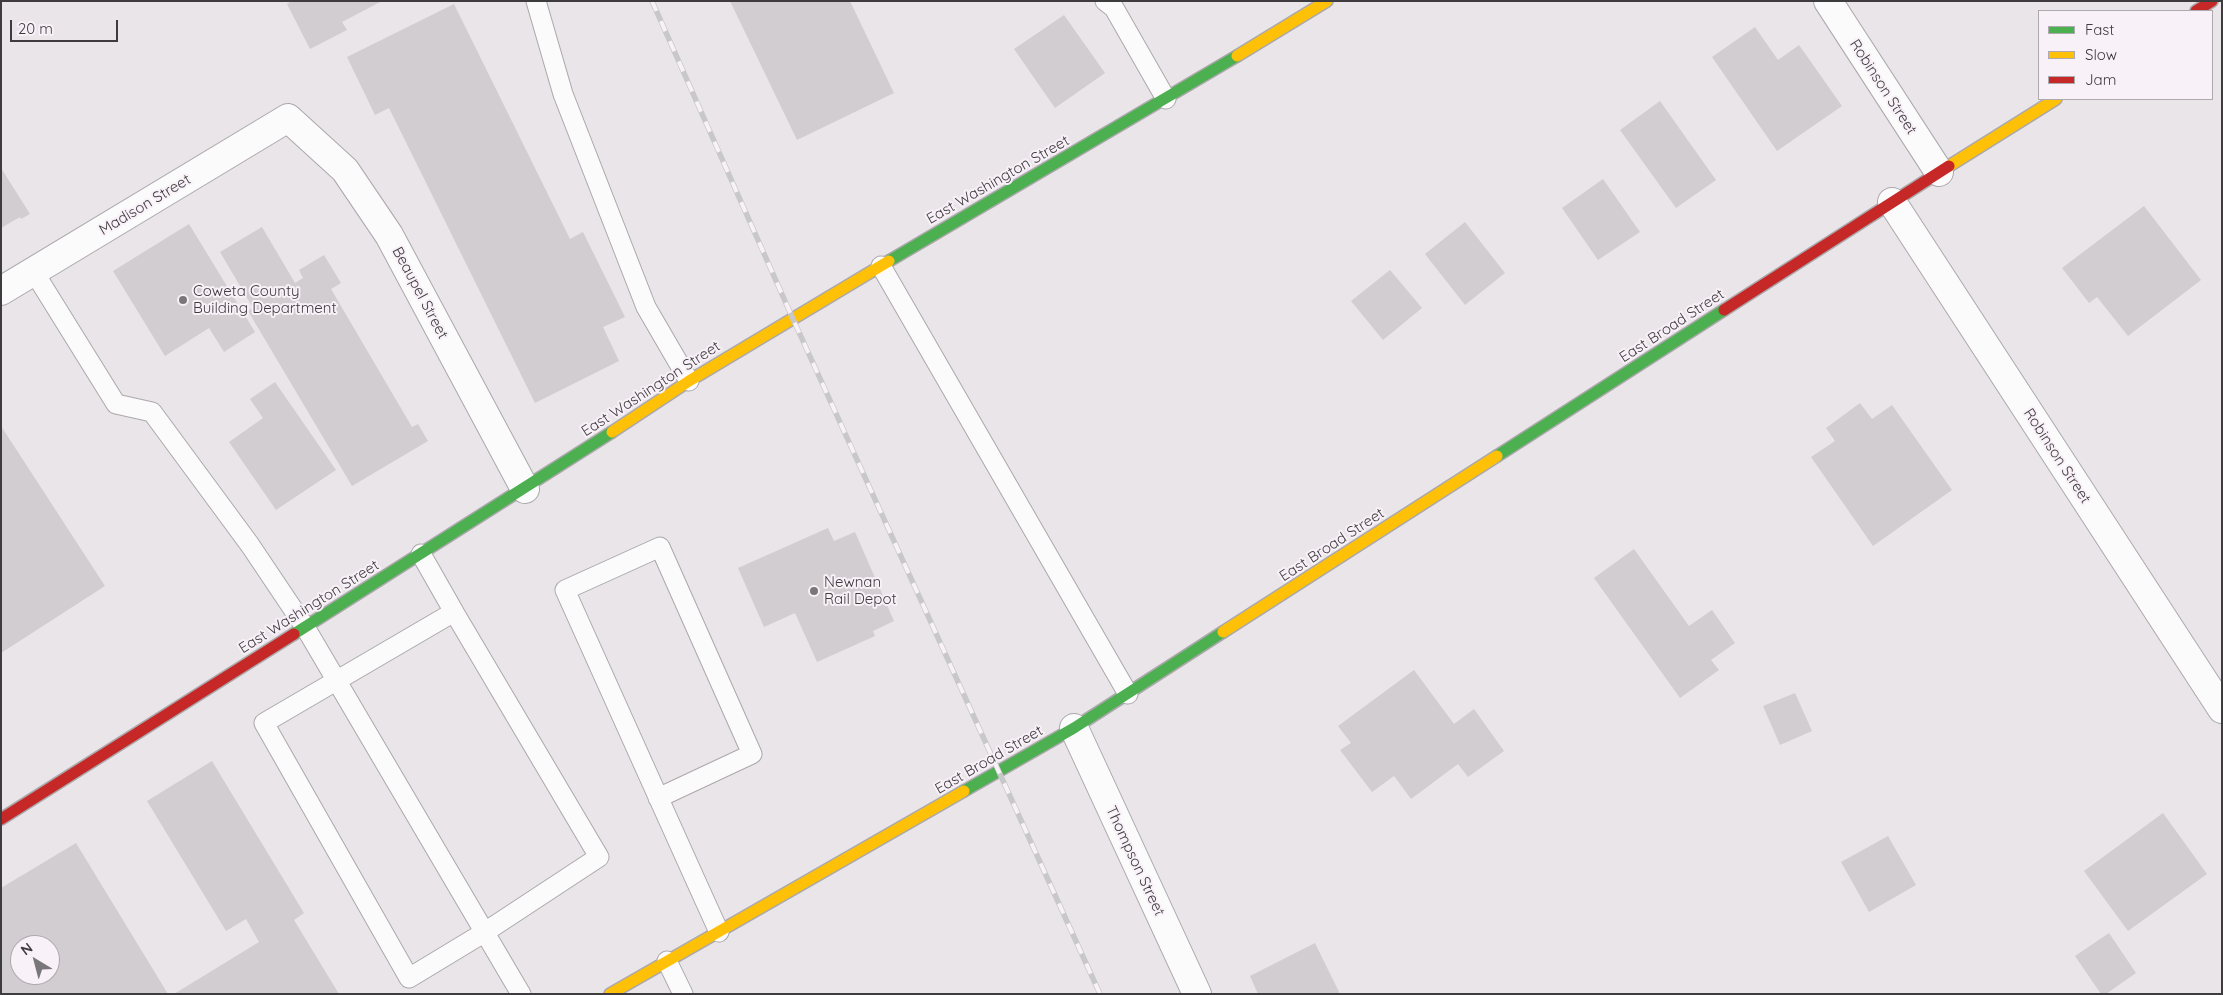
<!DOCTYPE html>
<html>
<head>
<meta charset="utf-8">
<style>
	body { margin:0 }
	#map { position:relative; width:2223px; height:995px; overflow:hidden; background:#e9e5e9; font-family:Quicksand,sans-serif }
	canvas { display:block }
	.frame { position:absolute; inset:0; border:2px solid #3f3c3f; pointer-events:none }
	.legend { position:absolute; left:2038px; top:10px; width:175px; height:90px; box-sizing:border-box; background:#f8f1f8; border:1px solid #aea9ae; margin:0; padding:6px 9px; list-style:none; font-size:15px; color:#3f3c3f }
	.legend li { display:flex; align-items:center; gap:10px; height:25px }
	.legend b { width:25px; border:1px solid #aea9ae }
	.north { position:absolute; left:10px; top:935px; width:50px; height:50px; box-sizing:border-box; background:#f8f1f8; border:1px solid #aea9ae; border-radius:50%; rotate:323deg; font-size:14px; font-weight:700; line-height:20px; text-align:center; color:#3f3c3f }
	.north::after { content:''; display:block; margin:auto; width:18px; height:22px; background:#7a777a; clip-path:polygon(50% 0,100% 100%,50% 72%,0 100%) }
	.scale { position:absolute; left:10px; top:20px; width:108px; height:22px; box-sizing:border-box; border:2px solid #3f3c3f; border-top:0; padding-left:6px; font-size:15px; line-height:18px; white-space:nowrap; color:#3f3c3f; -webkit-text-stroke:4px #f8f1f8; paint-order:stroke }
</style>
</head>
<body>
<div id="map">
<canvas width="2223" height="995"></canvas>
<div class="frame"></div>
<ul class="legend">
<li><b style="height:6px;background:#4caf50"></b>Fast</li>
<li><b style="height:6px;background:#ffc107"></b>Slow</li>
<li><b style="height:6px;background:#c62828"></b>Jam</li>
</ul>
<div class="north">N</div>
<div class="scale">20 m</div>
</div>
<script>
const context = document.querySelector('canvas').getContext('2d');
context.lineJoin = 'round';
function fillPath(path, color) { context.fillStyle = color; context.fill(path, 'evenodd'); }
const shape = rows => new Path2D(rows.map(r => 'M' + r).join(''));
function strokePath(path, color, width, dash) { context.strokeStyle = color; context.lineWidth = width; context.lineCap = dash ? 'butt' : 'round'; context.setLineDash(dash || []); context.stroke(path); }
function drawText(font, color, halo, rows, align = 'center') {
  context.font = font + ' Quicksand,sans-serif'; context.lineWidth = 4; context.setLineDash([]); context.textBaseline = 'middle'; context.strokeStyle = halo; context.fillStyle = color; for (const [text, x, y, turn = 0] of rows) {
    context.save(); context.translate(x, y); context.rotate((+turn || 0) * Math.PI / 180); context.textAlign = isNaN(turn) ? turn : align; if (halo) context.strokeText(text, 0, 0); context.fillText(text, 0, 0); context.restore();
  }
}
fillPath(shape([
	[292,1,382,1,342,22,347,30,310,49,287,4],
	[730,1,850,1,894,93,797,140],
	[454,4,570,239,583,232,625,317,603,327,619,361,535,403,389,108,375,115,347,57],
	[1064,15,1105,73,1055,108,1014,49],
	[1755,27,1778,60,1799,45,1842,106,1777,151,1712,57],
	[1660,101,1716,180,1676,208,1620,130],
	[1,168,30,214,21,219,20,217,1,228],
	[1603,179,1640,232,1598,260,1562,208],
	[2144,206,2201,280,2128,336,2097,297,2089,303,2062,268],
	[1465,222,1505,273,1465,305,1425,254],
	[189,224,255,332,224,352,209,328,165,356,113,271],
	[262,227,295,283,303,278,299,270,324,255,341,283,331,289,412,427,418,424,428,441,352,486,248,311,253,308,220,252],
	[1390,270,1422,308,1383,340,1351,301],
	[275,382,336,470,276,510,229,442,263,418,250,399],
	[1860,403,1872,419,1892,405,1952,490,1873,546,1811,457,1835,441,1826,428],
	[1,426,105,586,1,653],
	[828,528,834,541,855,532,894,621,873,631,875,636,817,662,795,613,764,627,738,568],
	[1634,549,1689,626,1712,610,1735,643,1711,660,1719,670,1680,698,1594,578],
	[1414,670,1454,724,1474,709,1504,751,1468,777,1458,764,1411,799,1394,776,1372,792,1340,750,1351,743,1338,726],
	[1795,693,1812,731,1780,745,1763,706],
	[212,761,304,913,294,920,339,994,174,994,259,942,246,919,226,931,147,801],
	[2163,813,2207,874,2128,931,2084,871],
	[1888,836,1916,885,1869,912,1841,862],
	[76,843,168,994,1,994,1,888],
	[20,945,50,945,50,975,20,975],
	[2109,933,2136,973,2106,994,2101,994,2075,956],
	[1315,943,1340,994,1258,994,1250,976]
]), '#d1cdd1');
const lane = shape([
	[536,1,563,94,646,307,689,381],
	[1105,1,1114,8,1166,99],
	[881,266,1128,694],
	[34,272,116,404,152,412,250,545,305,627,521,994],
	[421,554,454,612],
	[454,612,599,857,485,932,409,978,264,723,454,612],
	[658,798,752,754,660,547,565,590,695,879,719,932],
	[667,961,683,994]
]);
const street = shape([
	[1828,1,1939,172],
	[1892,202,2222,709],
	[1,291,288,118,345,170,389,235,525,489],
	[1074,728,1197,994]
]);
const fast = shape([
	[889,261,1237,56],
	[1497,456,1724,310],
	[294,634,612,432],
	[964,791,1074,728,1223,632]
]);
const slow = shape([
	[1237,56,1327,1],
	[1949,166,2056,99],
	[612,432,689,381,889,261],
	[1223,632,1497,456],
	[610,994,964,791]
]);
const jam = shape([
	[2196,11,2212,1],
	[1724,310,1949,166],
	[1,819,294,634]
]);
strokePath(lane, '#aba8ab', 21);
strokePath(street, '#aba8ab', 30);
strokePath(fast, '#aba8ab', 14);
strokePath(slow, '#aba8ab', 14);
strokePath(jam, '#aba8ab', 14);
strokePath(lane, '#fcfbfc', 19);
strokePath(street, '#fcfbfc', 28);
strokePath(fast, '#4caf50', 11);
strokePath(slow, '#ffc107', 11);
strokePath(jam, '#c62828', 11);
const rail = shape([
	[652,1,793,319,1100,994]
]);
strokePath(rail, '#c9c8c9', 5.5);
strokePath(rail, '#f8f1f8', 4, [11]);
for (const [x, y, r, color] of [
	[183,300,5,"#7a777a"],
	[814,591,5,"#7a777a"]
]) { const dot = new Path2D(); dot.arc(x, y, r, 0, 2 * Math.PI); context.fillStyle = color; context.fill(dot); strokePath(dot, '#f8f1f8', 2); }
drawText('15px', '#3f3c3f', '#f8f1f8', [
	["Robinson Street",1883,87,57],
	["East Washington Street",998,180,-30],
	["Madison Street",145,205,-31],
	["Beaupel Street",420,293,62],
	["East Broad Street",1672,326,-33],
	["East Washington Street",651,389,-33],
	["Robinson Street",2057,456,57],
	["East Broad Street",1332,545,-33],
	["East Washington Street",309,607,-32],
	["East Broad Street",989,760,-30],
	["Thompson Street",1135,861,65]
]);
drawText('15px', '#3f3c3f', '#f8f1f8', [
	["Coweta County",193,291],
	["Building Department",193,308],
	["Newnan",824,582],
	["Rail Depot",824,599]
], 'left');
</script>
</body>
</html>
